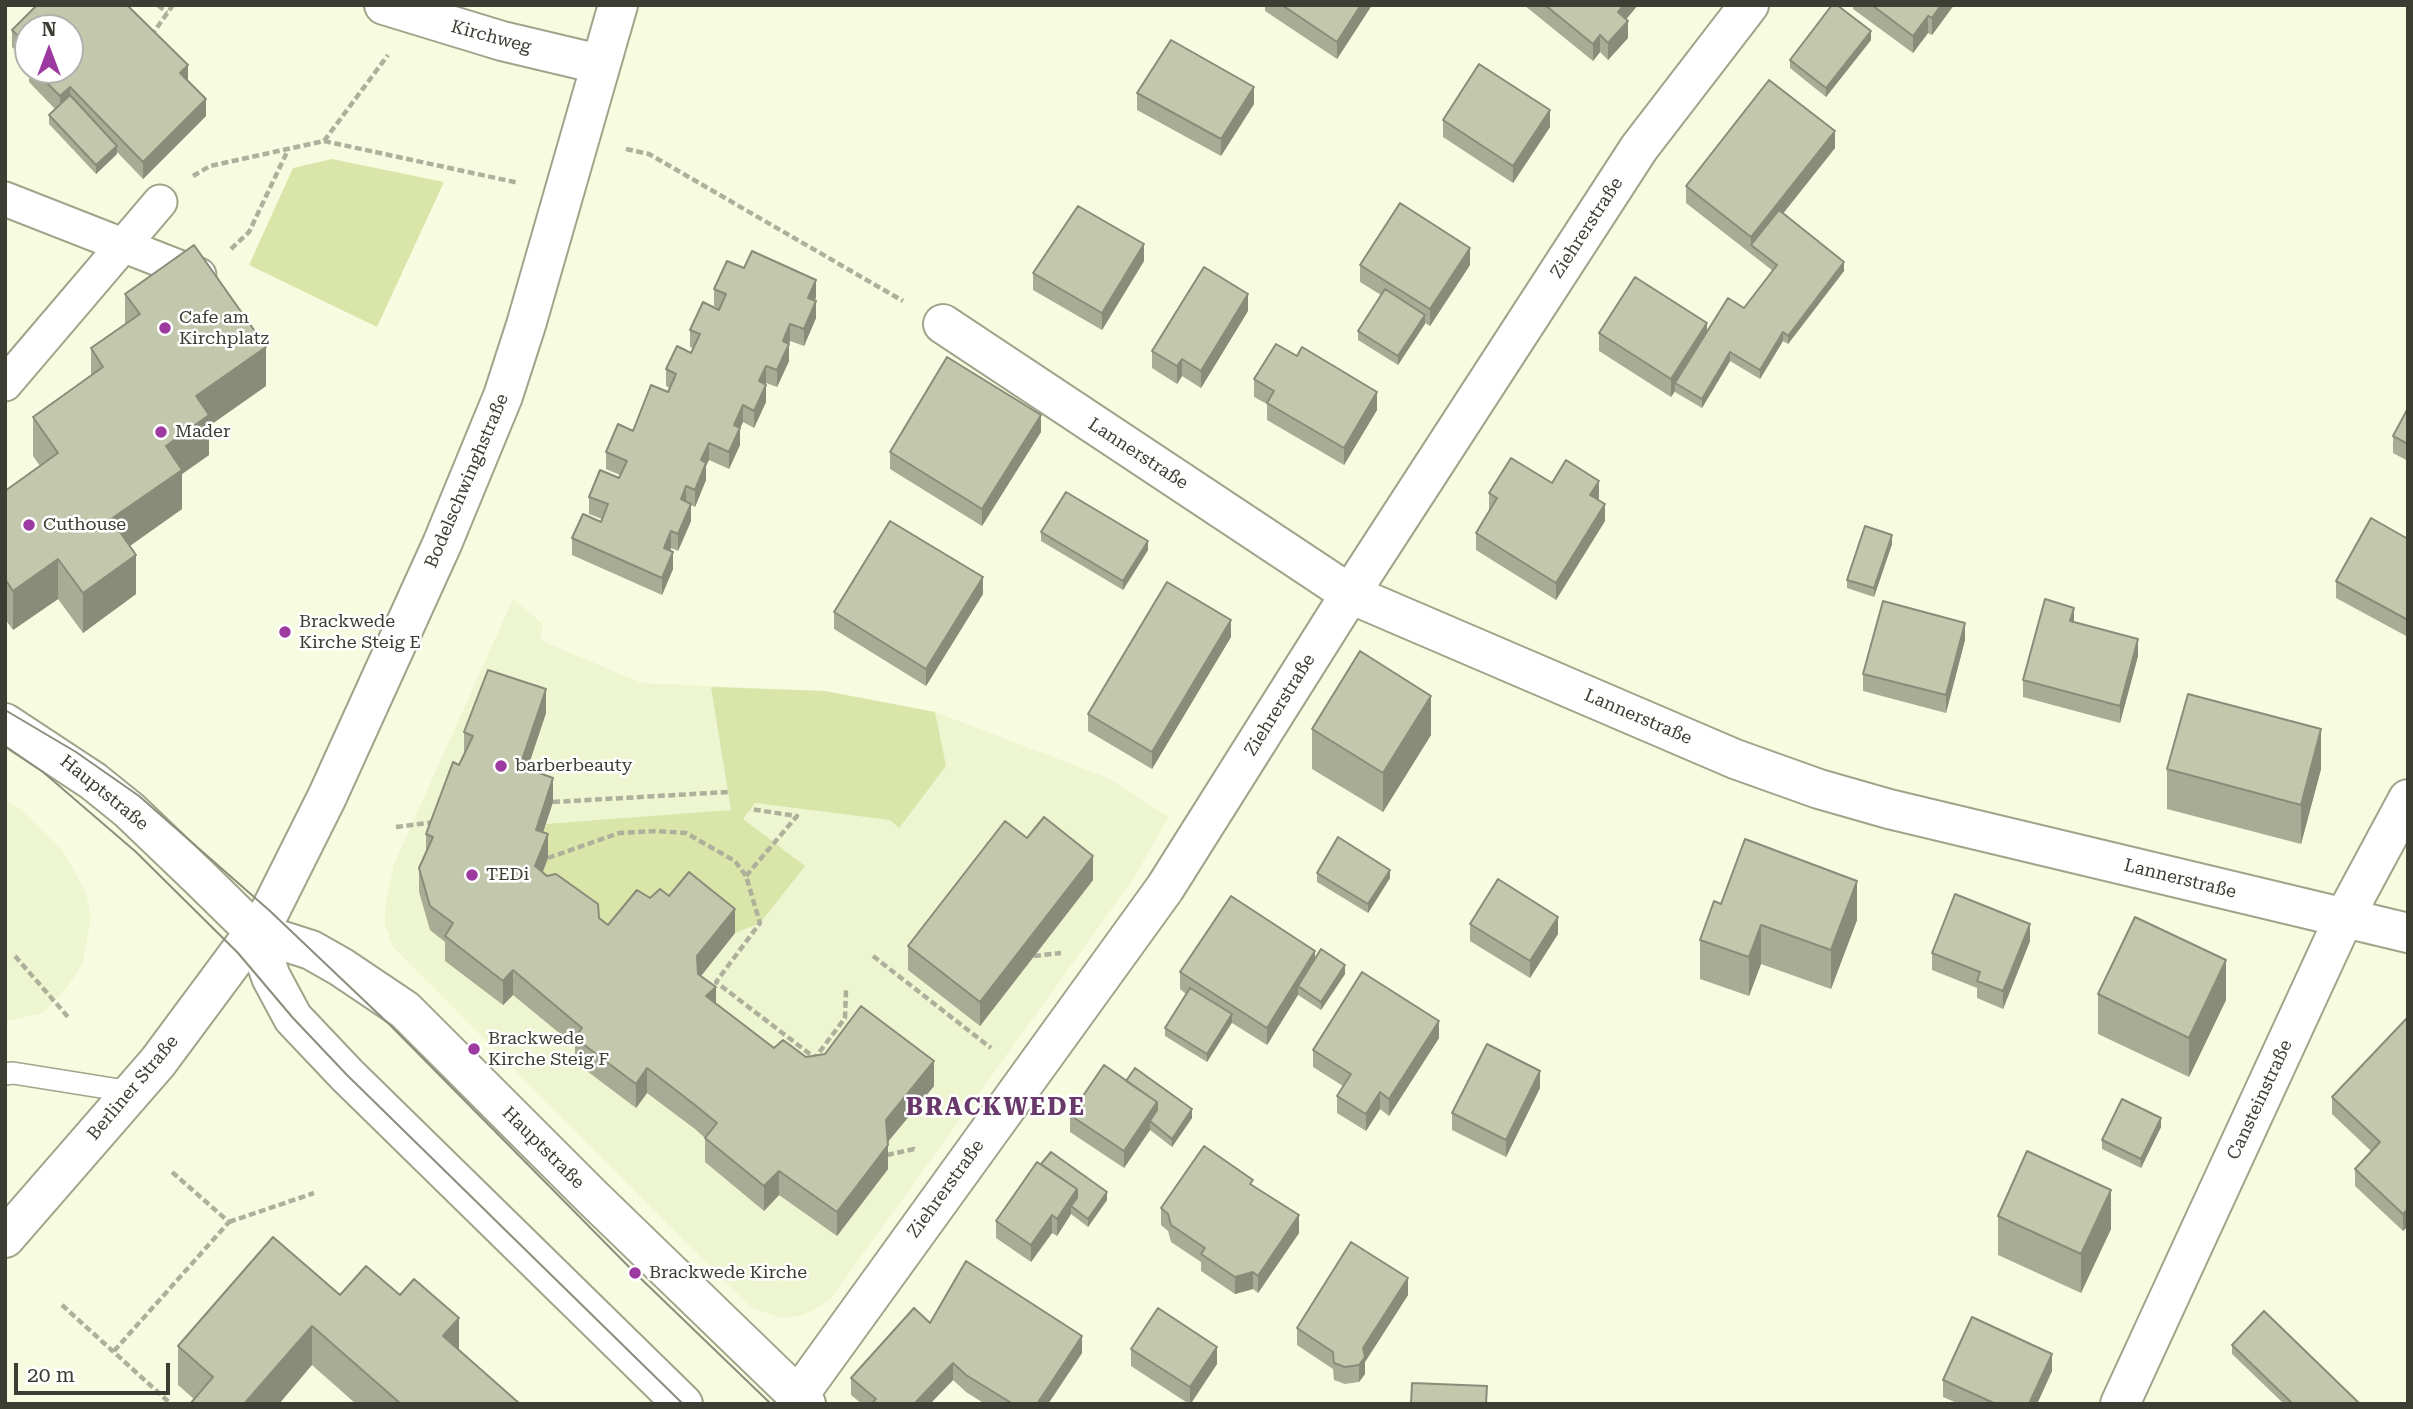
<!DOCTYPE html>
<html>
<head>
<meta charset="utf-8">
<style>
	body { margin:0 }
	#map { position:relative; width:2413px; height:1409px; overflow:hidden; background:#f7fce0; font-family:"Roboto Serif",serif }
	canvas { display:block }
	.frame { position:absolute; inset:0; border:7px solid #3c3e33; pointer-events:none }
	.north { position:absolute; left:14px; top:14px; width:70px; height:70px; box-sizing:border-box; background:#fff; border:2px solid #b1b2ad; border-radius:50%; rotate:0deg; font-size:19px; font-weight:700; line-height:28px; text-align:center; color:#3c3e33 }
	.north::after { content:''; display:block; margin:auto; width:24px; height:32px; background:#9c3aa1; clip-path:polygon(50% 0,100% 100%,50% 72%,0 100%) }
	.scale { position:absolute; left:14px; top:1363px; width:156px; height:32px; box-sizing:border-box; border:4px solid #3c3e33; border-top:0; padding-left:9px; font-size:21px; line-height:24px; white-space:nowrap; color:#3c3e33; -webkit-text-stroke:5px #fff; paint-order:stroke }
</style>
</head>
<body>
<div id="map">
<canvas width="2413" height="1409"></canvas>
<div class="frame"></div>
<div class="north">N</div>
<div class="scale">20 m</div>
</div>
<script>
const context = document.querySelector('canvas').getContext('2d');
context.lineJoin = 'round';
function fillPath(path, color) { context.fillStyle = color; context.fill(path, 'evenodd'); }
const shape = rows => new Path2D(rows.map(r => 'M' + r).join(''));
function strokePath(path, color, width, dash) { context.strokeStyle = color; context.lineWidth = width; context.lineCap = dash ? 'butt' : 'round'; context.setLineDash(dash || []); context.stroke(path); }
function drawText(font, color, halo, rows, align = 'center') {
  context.font = font + ' "Roboto Serif",serif'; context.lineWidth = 5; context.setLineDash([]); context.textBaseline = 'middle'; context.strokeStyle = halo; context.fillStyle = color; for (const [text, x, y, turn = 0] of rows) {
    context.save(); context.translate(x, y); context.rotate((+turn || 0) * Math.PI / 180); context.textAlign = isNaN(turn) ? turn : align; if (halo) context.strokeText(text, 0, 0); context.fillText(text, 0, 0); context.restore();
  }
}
fillPath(shape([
	[513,599,543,624,540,640,642,683,825,691,935,712,1108,778,1169,817,1132,881,829,1301,802,1316,780,1318,750,1307,392,946,385,924,386,899,394,864],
	[5,799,21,810,63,851,86,892,91,917,83,963,68,986,43,1013,5,1021]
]), '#eef5d1');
fillPath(shape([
	[332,159,444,182,377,327,249,265,293,168],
	[711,687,825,691,935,712,946,766,899,828,890,820,755,803,743,819,805,866,760,923,735,933,689,897,608,950,535,891,536,854,546,824,731,810]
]), '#dae5a9');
const service = shape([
	[5,1074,13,1073,132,1092]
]);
const pedestrian = shape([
	[5,199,199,275],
	[5,384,160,202]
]);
const minor = shape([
	[384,5,502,41,599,64],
	[943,324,1350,594,1735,759,1819,789,1889,809,2408,933],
	[798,1396,1165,888,1350,594,1639,148,1749,5],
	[2120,1404,2344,918,2408,799]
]);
const tertiary = shape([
	[5,723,93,781,129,810,199,877,255,932,271,977,293,1018,347,1075,683,1404],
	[255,932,311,950,341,967,405,1010,592,1197,806,1404],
	[5,1238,158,1062,270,911,327,797,442,544,503,396,526,325,618,5]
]);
strokePath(service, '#9fa48a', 24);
strokePath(pedestrian, '#9fa48a', 37);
strokePath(minor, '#9fa48a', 42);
strokePath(tertiary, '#9fa48a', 42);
strokePath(shape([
	[158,5,167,13],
	[151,36,173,5],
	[324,141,519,183],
	[626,149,649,154,903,301],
	[193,176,210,166,324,141,388,55],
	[231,249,249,232,287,152],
	[553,802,728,792],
	[396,827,435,822],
	[548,858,619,833,657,831,686,833,735,861,746,876,760,923,716,982,815,1058,845,1018,846,990],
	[746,876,797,816,750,809],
	[15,956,68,1017],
	[873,956,991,1048],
	[1034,956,1061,953],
	[887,1155,914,1149,916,1151],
	[229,1222,314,1193],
	[62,1305,171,1404],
	[114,1351,229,1222,172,1172]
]), '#adb19b', 4.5, [7, 3.5]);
strokePath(service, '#fff', 21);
strokePath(pedestrian, '#fff', 33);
strokePath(minor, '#fff', 38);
strokePath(tertiary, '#fff', 38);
strokePath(shape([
	[5,710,76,752,139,796,270,911,391,1026,635,1273,771,1404],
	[5,746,43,772,136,852,238,953,293,1018,347,1075,683,1404]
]), '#8b8e7c', 2);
fillPath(shape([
	[37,5,127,5,188,65,188,81,206,99,206,116,143,179,117,152,117,154,96,174,49,124,49,115,55,109,29,82,29,70,70,70,70,28,28,28,28,63,12,47,12,30],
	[1265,5,1372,5,1337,59,1265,11],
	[1524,5,1638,5,1626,19,1628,38,1608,60,1600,52,1593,61],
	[1853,5,1954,5,1932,35,1928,33,1913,53,1853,9],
	[1871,40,1826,97,1790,68,1790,60],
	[1137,93,1254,104,1221,156,1137,110],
	[1443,120,1550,127,1513,183,1443,137],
	[1835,148,1783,213,1844,271,1788,344,1783,341,1760,379,1730,361,1702,408,1675,392,1675,391,1671,397,1599,351,1599,333,1707,332,1744,308,1773,271,1686,203,1686,186],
	[1144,261,1102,330,1033,290,1033,273],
	[1360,265,1470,265,1430,326,1425,323,1398,365,1358,340,1358,331,1381,295,1360,282],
	[744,268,816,297,815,301,816,318,804,346,790,341,789,344,789,361,777,387,766,383,766,402,754,428,743,422,740,428,740,445,729,469,709,460,706,466,706,480,695,507,691,505,691,521,678,551,671,548,670,551,673,569,662,595,572,555,572,538,601,522,602,519,589,514,589,497,619,478,620,475,606,469,606,452,633,431,668,392,670,388,666,386,666,369,691,353,693,348,690,347,690,330,719,309,714,306,714,289],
	[125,294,266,386,209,426,209,455,182,474,182,509,130,546,136,594,83,633,58,599,13,630,5,619,5,491,40,466,33,456,33,417,91,376,91,348,125,324],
	[1248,311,1201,388,1182,376,1177,384,1152,368,1152,351],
	[1254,379,1377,410,1344,465,1267,420,1267,404,1254,397],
	[2408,408,2408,461,2393,453,2393,436],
	[1041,432,982,526,890,469,890,452],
	[1552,483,1599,498,1598,499,1605,521,1556,600,1476,550,1476,533,1489,511,1489,493],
	[1041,532,1148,550,1123,590,1041,541],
	[2408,539,2408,637,2336,598,2336,581],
	[1892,544,1874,597,1847,588,1847,580],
	[983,594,926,686,834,629,834,612],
	[1231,637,1152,769,1088,731,1088,714],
	[1965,640,1946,713,1863,691,1863,674],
	[2138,656,2120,723,2023,697,2023,680],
	[546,713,527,769,553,802,543,832,548,858,543,872,608,925,650,898,669,896,735,933,701,976,716,1004,774,1048,806,1057,934,1086,887,1143,888,1169,837,1236,779,1195,764,1211,705,1162,705,1138,695,1129,647,1093,636,1108,575,1062,575,1046,513,995,503,1005,445,961,445,942,430,930,419,892,419,868,426,854,426,834,464,754,464,732],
	[1312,729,1431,735,1383,812,1312,769],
	[2167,769,2321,769,2301,844,2167,809],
	[1317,873,1390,878,1368,913,1317,882],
	[1093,880,980,1026,908,970,908,946],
	[1721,904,1857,920,1831,989,1761,964,1749,996,1700,979,1700,940],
	[1470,924,1558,934,1530,978,1470,941],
	[2030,941,2003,1009,1977,998,1977,988,1932,970,1932,953],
	[1315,959,1345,974,1321,1010,1298,995,1267,1045,1232,1023,1207,1062,1165,1036,1165,1028,1186,994,1180,989,1180,972],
	[2098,994,2226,1000,2189,1077,2098,1034],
	[2408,1017,2408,1226,2403,1231,2355,1186,2355,1169,2371,1151,2332,1114,2332,1097],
	[1439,1038,1389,1116,1380,1109,1366,1131,1337,1113,1337,1096,1343,1086,1313,1067,1313,1050],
	[1126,1081,1192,1118,1172,1147,1150,1130,1124,1168,1070,1132,1070,1115],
	[1540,1088,1506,1157,1452,1130,1452,1113],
	[2161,1127,2141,1168,2102,1149,2102,1140],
	[1253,1186,1299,1233,1258,1293,1253,1289,1235,1294,1201,1271,1201,1262,1171,1242,1168,1231,1161,1225,1161,1208],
	[1107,1200,1088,1227,1071,1214,1057,1236,1052,1233,1031,1262,996,1238,996,1221],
	[1998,1216,2111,1229,2081,1293,1998,1255],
	[2408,1278,2408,1298,2406,1297,2406,1280],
	[340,1295,459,1350,520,1404,356,1404,312,1365,194,1399,178,1385,178,1346],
	[1408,1295,1365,1362,1365,1374,1359,1382,1345,1384,1334,1380,1333,1369,1297,1345,1297,1328],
	[930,1323,1082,1353,1048,1404,985,1404,966,1392,953,1380,930,1404,862,1404,851,1395,851,1378],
	[2232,1345,2360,1404,2284,1404,2232,1354],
	[1131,1349,1217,1364,1191,1404,1189,1404,1131,1366],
	[2052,1371,2037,1404,1959,1404,1943,1397,1943,1380]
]), '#a8ac95');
fillPath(shape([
	[1361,5,1372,5,1337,59,1337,42],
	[1624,5,1638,5,1618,29,1618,12],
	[1941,5,1954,5,1932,35,1932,18],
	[1928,16,1928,33,1913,53,1913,36],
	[1628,21,1628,38,1608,60,1608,43],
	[1871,31,1871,40,1826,97,1826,88],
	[1600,35,1600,52,1593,61,1593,44],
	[188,65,188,82,180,73],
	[70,87,70,104,60,114,60,96],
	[1254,87,1254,104,1221,156,1221,139],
	[206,99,206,116,143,179,143,162],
	[1550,110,1550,127,1513,183,1513,166],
	[1835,131,1835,148,1755,249,1751,245,1751,254,1751,237],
	[117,146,117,154,96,174,96,165],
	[1144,244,1144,261,1102,330,1102,313],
	[1470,248,1470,265,1430,326,1430,309],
	[1844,262,1844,271,1788,344,1788,336],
	[816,280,816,297,808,315,808,298],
	[1248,294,1248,311,1201,388,1201,371],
	[816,301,816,318,804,346,804,329],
	[1425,315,1425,324,1398,365,1398,356],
	[1707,323,1707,340,1675,383,1675,391,1671,397,1671,379],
	[790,324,790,341,787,348,789,344,789,361,777,387,777,370,783,341],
	[1783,332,1783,341,1760,379,1760,370],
	[266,347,266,386,209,426,209,455,182,474,182,509,111,559,111,519,166,446,196,396],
	[1730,352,1730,361,1702,408,1702,399],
	[1182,359,1182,376,1177,384,1177,366],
	[766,366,766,383,759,398,759,381],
	[766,385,766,402,754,428,754,411],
	[1377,392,1377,410,1344,465,1344,448],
	[743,405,743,422,738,432,740,428,740,445,729,469,729,452,734,425],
	[1041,415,1041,432,982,526,982,509],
	[709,443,709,460,706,466,706,480,695,507,695,490,701,460],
	[1599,481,1599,498,1590,512,1590,495],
	[686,486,686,503,681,499],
	[691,504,691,521,678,551,678,534],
	[1605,504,1605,521,1556,600,1556,583],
	[671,531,671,548,664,565,664,548],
	[1892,535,1892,544,1874,597,1874,588],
	[1148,541,1148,550,1123,590,1123,581],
	[673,552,673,569,662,595,662,578],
	[136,555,136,594,83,633,83,593],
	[58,559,58,599,13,630,13,591],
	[983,577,983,594,926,686,926,669],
	[2074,608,2074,625,2070,621],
	[1231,620,1231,637,1152,769,1152,752],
	[1965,623,1965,640,1946,713,1946,695],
	[2138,639,2138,656,2120,723,2120,706],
	[546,689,546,713,520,791,520,766],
	[1431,696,1431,735,1383,812,1383,773],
	[2321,729,2321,769,2301,844,2301,805],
	[553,778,553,802,536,854,536,830],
	[548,834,548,858,535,891,535,866],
	[1093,856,1093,880,980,1026,980,1002],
	[1390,870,1390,878,1368,913,1368,904],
	[1857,881,1857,920,1831,989,1831,950],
	[735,909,735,933,697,981,697,956],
	[1558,917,1558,934,1530,978,1530,961],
	[2030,924,2030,941,2003,1009,2003,991],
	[1761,925,1761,964,1749,996,1749,957],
	[1315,951,1315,968,1298,986,1298,995,1267,1045,1267,1028],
	[2226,960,2226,1000,2189,1077,2189,1038],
	[1345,965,1345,974,1321,1010,1321,1002],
	[513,970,513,995,503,1005,503,981],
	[716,987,716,1011,706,996],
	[1232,1014,1232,1022,1207,1062,1207,1054],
	[1439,1021,1439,1038,1389,1116,1389,1099],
	[934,1061,934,1086,886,1144,886,1120],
	[647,1068,647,1093,636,1108,636,1084],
	[1540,1071,1540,1088,1506,1157,1506,1140],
	[1380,1092,1380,1109,1366,1131,1366,1114],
	[1157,1102,1157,1119,1150,1121,1150,1130,1124,1168,1124,1151],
	[1192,1109,1192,1118,1172,1147,1172,1139],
	[2161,1118,2161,1127,2141,1168,2141,1159],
	[888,1145,888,1169,837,1236,837,1212],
	[779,1171,779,1195,764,1211,764,1186],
	[1077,1189,1077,1207,1071,1206,1071,1214,1057,1236,1057,1219],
	[2111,1190,2111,1229,2081,1293,2081,1254],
	[1107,1192,1107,1200,1088,1227,1088,1219],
	[2408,1209,2408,1226,2403,1231,2403,1214],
	[1052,1215,1052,1233,1031,1262,1031,1245],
	[1299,1215,1299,1233,1258,1293,1258,1276],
	[1253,1272,1253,1289,1235,1294,1235,1277],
	[1408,1278,1408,1295,1365,1362,1365,1374,1359,1382,1359,1365,1363,1348],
	[459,1318,459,1358,443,1336],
	[312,1326,312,1365,279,1404,244,1404],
	[1082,1336,1082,1353,1048,1404,1037,1404],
	[1217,1347,1217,1364,1190,1404,1190,1387],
	[2052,1354,2052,1371,2037,1404,2029,1404],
	[953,1363,953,1380,930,1404,914,1404]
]), '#888c79');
const building = shape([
	[37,5,127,5,188,65,180,73,206,99,143,162,70,87,60,96,34,70,70,70,70,28,28,28,28,45,12,30,37,5],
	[1282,5,1361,5,1337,42,1282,5],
	[1545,5,1624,5,1618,12,1628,21,1608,43,1600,35,1593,44,1545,5],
	[1832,5,1837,5,1871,31,1826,88,1790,60,1832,5],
	[1872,5,1941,5,1932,18,1928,16,1913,36,1872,5],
	[1171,40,1254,87,1221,139,1137,93,1171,40],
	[1479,64,1550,110,1513,166,1443,120,1479,64],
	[1769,80,1835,131,1751,237,1686,186,1769,80],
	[70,95,117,146,96,165,49,115,70,95],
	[1400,203,1470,248,1430,309,1360,265,1400,203],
	[1078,206,1144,244,1102,313,1033,273,1078,206],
	[1779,210,1844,262,1788,336,1783,332,1760,370,1730,352,1702,399,1675,383,1728,298,1744,308,1777,265,1751,245,1779,210],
	[194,245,266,347,196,396,209,415,166,446,182,470,111,519,136,555,83,593,58,559,13,591,5,579,5,491,58,453,33,417,103,367,91,348,140,314,125,294,194,245],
	[752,251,816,280,808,298,816,301,804,329,790,324,783,341,789,344,777,370,766,366,759,381,766,385,754,411,743,405,734,425,740,428,729,452,709,443,701,460,706,463,695,490,686,486,681,499,691,504,678,534,671,531,664,548,673,552,662,578,572,538,583,514,601,522,608,504,589,497,600,470,619,478,627,461,606,452,618,424,633,431,651,385,668,392,676,374,666,369,677,346,691,353,700,334,690,330,703,302,719,310,726,294,714,289,727,261,744,268,752,251],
	[1204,267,1248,294,1201,371,1182,359,1177,366,1152,351,1204,267],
	[1635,277,1707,323,1671,379,1599,333,1635,277],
	[1385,289,1425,315,1398,356,1358,331,1385,289],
	[1276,344,1297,356,1302,347,1377,392,1344,448,1267,403,1274,391,1254,379,1276,344],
	[947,357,1041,415,982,509,890,452,947,357],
	[2408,408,2408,444,2393,436,2408,408],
	[1511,458,1552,483,1566,460,1599,481,1590,495,1605,504,1556,583,1476,533,1497,498,1489,493,1511,458],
	[1066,492,1148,541,1123,581,1041,532,1066,492],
	[2371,518,2408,539,2408,620,2336,581,2371,518],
	[890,521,983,577,926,669,834,612,890,521],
	[1865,526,1892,535,1874,588,1847,580,1865,526],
	[1167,582,1231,620,1152,752,1088,714,1167,582],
	[2045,599,2074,608,2070,621,2138,639,2120,706,2023,680,2045,599],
	[1883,601,1965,623,1946,695,1863,674,1883,601],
	[1360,651,1431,696,1383,773,1312,729,1360,651],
	[488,670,546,689,520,766,553,778,536,830,548,834,535,866,547,876,556,874,598,904,599,918,608,925,637,890,650,898,660,889,669,896,689,872,735,909,697,956,698,974,716,987,706,996,774,1048,783,1040,806,1057,825,1054,861,1006,934,1061,886,1120,888,1145,837,1212,779,1171,764,1186,705,1138,717,1123,695,1105,647,1068,636,1084,575,1038,582,1028,513,970,503,981,445,936,453,923,430,906,419,868,433,837,426,834,453,762,459,765,473,736,464,732,488,670],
	[2188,694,2321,729,2301,805,2167,769,2188,694],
	[1044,817,1093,856,980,1002,908,946,1005,821,1027,838,1044,817],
	[1338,837,1390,870,1368,904,1317,873,1338,837],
	[1745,839,1857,881,1831,950,1761,925,1749,957,1700,940,1714,901,1721,904,1745,839],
	[1498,879,1558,917,1530,961,1470,924,1498,879],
	[1955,894,2030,924,2003,991,1977,981,1980,972,1932,953,1955,894],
	[1231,896,1315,951,1267,1028,1180,972,1231,896],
	[2135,917,2226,960,2189,1038,2098,994,2135,917],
	[1321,949,1345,965,1321,1002,1298,986,1321,949],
	[1362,972,1439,1021,1389,1099,1380,1092,1366,1114,1337,1096,1351,1074,1313,1050,1362,972],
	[1190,988,1232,1014,1207,1054,1165,1028,1190,988],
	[2408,1017,2408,1209,2403,1214,2355,1169,2380,1142,2332,1097,2408,1017],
	[1487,1044,1540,1071,1506,1140,1452,1113,1487,1044],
	[1104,1065,1157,1102,1124,1151,1070,1115,1104,1065],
	[1135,1068,1192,1109,1172,1139,1150,1121,1157,1110,1157,1102,1126,1081,1135,1068],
	[2122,1099,2161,1118,2141,1159,2102,1140,2122,1099],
	[1204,1146,1253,1180,1250,1184,1299,1215,1258,1276,1253,1272,1235,1277,1201,1254,1205,1248,1171,1225,1168,1214,1161,1208,1204,1146],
	[2027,1151,2111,1190,2081,1254,1998,1216,2027,1151],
	[1051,1152,1107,1192,1088,1219,1071,1206,1077,1198,1077,1189,1041,1164,1051,1152],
	[1037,1162,1077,1189,1057,1219,1052,1215,1031,1245,996,1221,1037,1162],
	[273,1237,340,1295,366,1266,400,1295,414,1279,459,1318,443,1336,520,1404,401,1404,312,1326,244,1404,190,1404,213,1377,178,1346,273,1237],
	[1351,1242,1408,1278,1363,1348,1365,1357,1359,1365,1345,1367,1334,1363,1333,1352,1297,1328,1351,1242],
	[966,1261,1082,1336,1037,1404,1013,1404,966,1375,953,1363,914,1404,871,1404,876,1399,851,1378,914,1308,930,1323,966,1261],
	[1158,1308,1217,1347,1190,1387,1131,1349,1158,1308],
	[2264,1311,2360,1404,2293,1404,2232,1345,2264,1311],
	[1972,1317,2052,1354,2029,1404,1996,1404,1943,1380,1972,1317],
	[1412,1383,1487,1386,1486,1404,1411,1404,1412,1383]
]);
fillPath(building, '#c3c8ad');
strokePath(building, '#888c79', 2);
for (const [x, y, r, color] of [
	[165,328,7,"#9c3aa1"],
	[161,432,7,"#9c3aa1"],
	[29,525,7,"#9c3aa1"],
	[285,632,7,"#9c3aa1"],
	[501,766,7,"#9c3aa1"],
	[472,875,7,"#9c3aa1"],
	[474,1049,7,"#9c3aa1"],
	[635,1273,7,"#9c3aa1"]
]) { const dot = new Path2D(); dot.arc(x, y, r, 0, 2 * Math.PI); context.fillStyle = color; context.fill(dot); strokePath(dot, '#fff', 2.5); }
drawText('18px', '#3c3e33', '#fff', [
	["Kirchweg",491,37,15],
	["Ziehrerstraße",1587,228,-57],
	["Lannerstraße",1138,454,33],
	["Bodelschwinghstraße",467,481,-67],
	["Ziehrerstraße",1280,705,-58],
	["Lannerstraße",1638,717,23],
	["Hauptstraße",104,793,39],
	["Lannerstraße",2180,879,14],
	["Berliner Straße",133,1088,-50],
	["Cansteinstraße",2260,1100,-65],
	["Hauptstraße",543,1148,45],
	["Ziehrerstraße",946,1189,-54]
]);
drawText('18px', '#3c3e33', '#fff', [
	["Cafe am",179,318],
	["Kirchplatz",179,339],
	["Mader",175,432],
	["Cuthouse",43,525],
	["Brackwede",299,622],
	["Kirche Steig E",299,643],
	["barberbeauty",515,766],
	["TEDi",486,875],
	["Brackwede",488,1039],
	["Kirche Steig F",488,1060],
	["Brackwede Kirche",649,1273]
], 'left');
context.letterSpacing = '2px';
drawText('bold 24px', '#6a396b', '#fff', [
	["BRACKWEDE",996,1108]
]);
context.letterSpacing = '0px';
</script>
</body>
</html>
